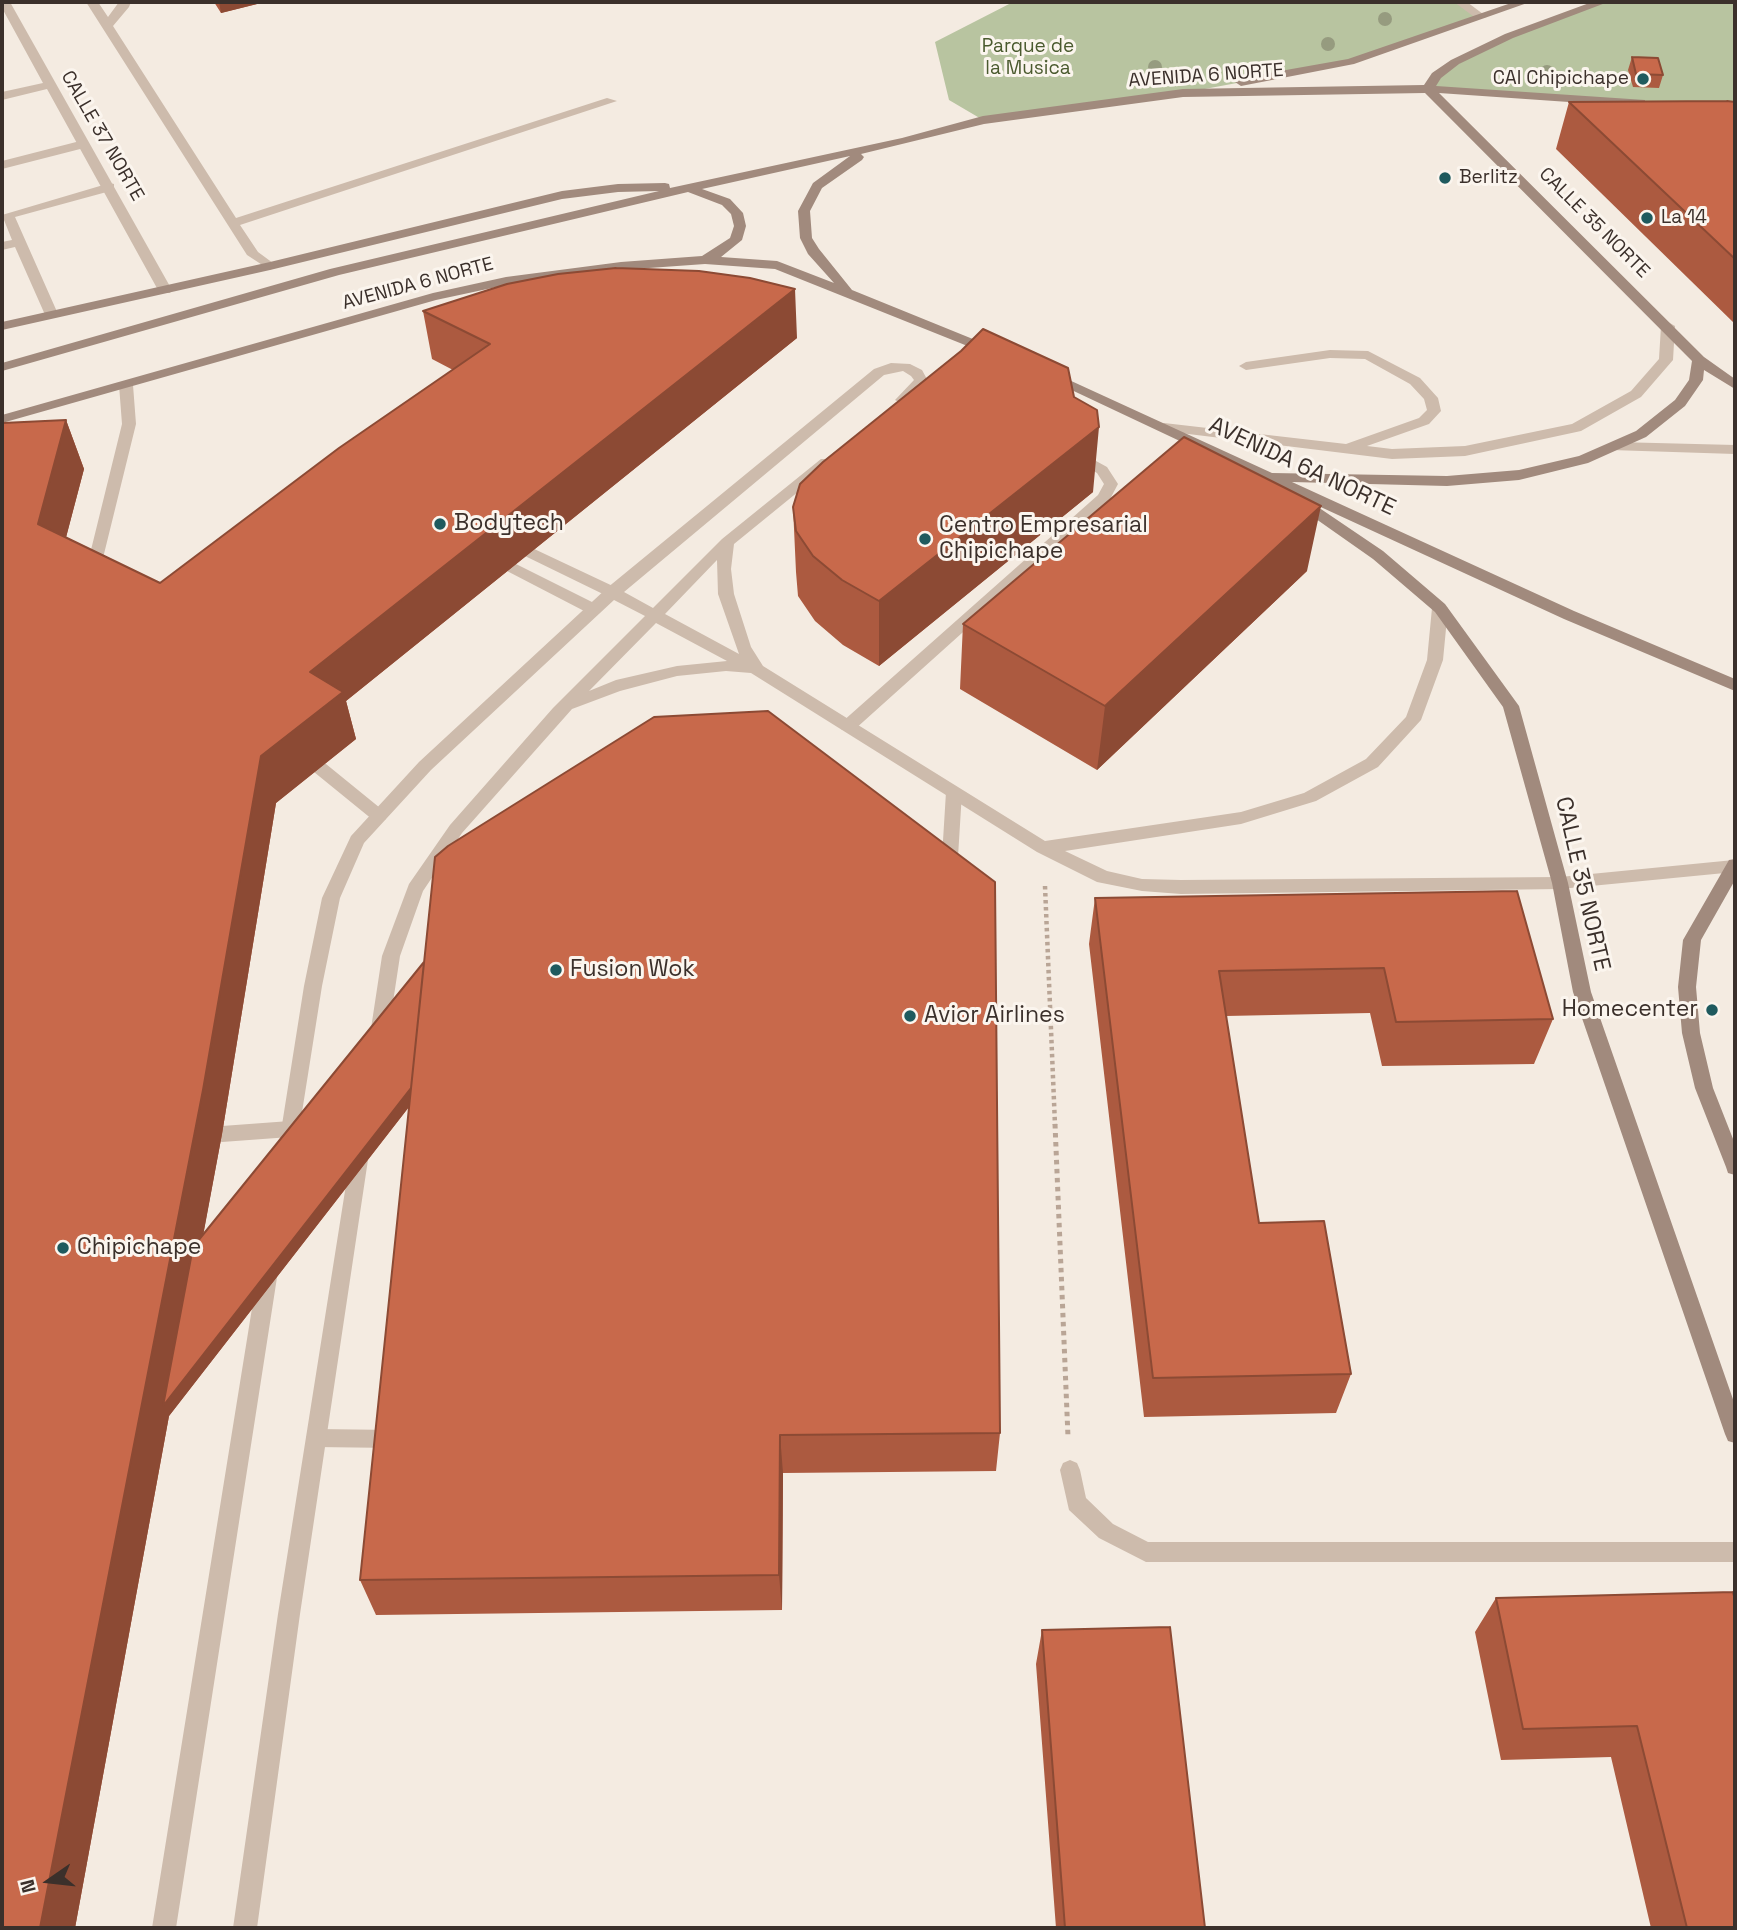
<!DOCTYPE html>
<html>
<head>
<meta charset="utf-8">
<style>
	body { margin:0 }
	#map { position:relative; width:1737px; height:1930px; overflow:hidden; background:#f4ebe1; font-family:"Space Grotesk",sans-serif }
	canvas { display:block }
	.frame { position:absolute; inset:0; border:4px solid #3b302b; pointer-events:none }
	.north { position:absolute; left:14px; top:1846px; width:70px; height:70px; -webkit-text-stroke:5px #fbf5ee; paint-order:stroke; rotate:256deg; font-size:19px; font-weight:700; line-height:28px; text-align:center; color:#3b302b }
	.north::after { content:''; display:block; margin:auto; width:24px; height:32px; background:#3b302b; clip-path:polygon(50% 0,100% 100%,50% 72%,0 100%) }
</style>
</head>
<body>
<div id="map">
<canvas width="1737" height="1930"></canvas>
<div class="frame"></div>
<div class="north">N</div>
</div>
<script>
const context = document.querySelector('canvas').getContext('2d');
context.lineJoin = 'round';
function fillPath(path, color) { context.fillStyle = color; context.fill(path, 'evenodd'); }
const shape = rows => new Path2D(rows.map(r => 'M' + r).join(''));
function strokePath(path, color, width, dash) { context.strokeStyle = color; context.lineWidth = width; context.lineCap = dash ? 'butt' : 'round'; context.setLineDash(dash || []); context.stroke(path); }
function drawText(font, color, halo, rows, align = 'center') {
  context.font = font + ' "Space Grotesk",sans-serif'; context.lineWidth = 6; context.setLineDash([]); context.textBaseline = 'middle'; context.strokeStyle = halo; context.fillStyle = color; for (const [text, x, y, turn = 0] of rows) {
    context.save(); context.translate(x, y); context.rotate((+turn || 0) * Math.PI / 180); context.textAlign = isNaN(turn) ? turn : align; if (halo) context.strokeText(text, 0, 0); context.fillText(text, 0, 0); context.restore();
  }
}
fillPath(shape([
	[1013,2,1460,2,1481,17,1350,62,1183,93,983,120,949,100,935,42],
	[1602,2,1735,2,1735,110,1428,89,1436,76,1509,36]
]), '#b8c4a0');
strokePath(shape([
	[1045,886,1055,1125]
]), '#b9a596', 4.5, [3.5, 3.5]);
strokePath(shape([
	[1055,1124,1068,1437]
]), '#b9a596', 5, [4.5, 4.5]);
fillPath(shape([
	[86,2,98,2,108,17,119,2,131,2,129,7,113,26,236,218,607,98,617,101,240,225,258,252,277,266,270,270,247,255,86,2],
	[84,140,88,141,88,147,2,169,2,161,84,140],
	[110,183,114,184,114,190,15,217,58,314,51,318,46,317,15,247,2,250,2,242,12,240,2,215,110,183],
	[1668,322,1675,326,1673,360,1641,397,1581,431,1465,456,1392,459,1164,431,1157,427,1164,423,1346,444,1419,418,1427,410,1424,399,1410,384,1365,359,1330,358,1246,370,1239,366,1246,362,1330,350,1368,351,1420,378,1438,398,1441,411,1429,424,1367,446,1392,449,1465,446,1572,424,1631,391,1659,359,1661,326,1668,322],
	[126,381,133,385,136,424,103,558,96,563,89,558,122,424,119,385,126,381],
	[1076,450,1107,467,1118,484,1109,501,854,730,842,730,840,726,842,722,1098,495,1104,484,1097,473,1071,458,1071,452,1076,450],
	[530,547,617,588,620,592,617,596,607,596,525,556,523,552,525,548,530,547],
	[512,562,598,605,601,609,598,613,588,613,507,571,505,567,512,562],
	[320,762,326,764,385,812,387,816,385,820,373,820,314,772,312,768,320,762],
	[954,786,962,792,957,873,955,878,949,879,943,878,941,873,946,792,954,786],
	[290,1121,297,1124,299,1129,297,1134,290,1137,222,1142,215,1139,213,1134,215,1129,222,1126,290,1121],
	[316,1429,394,1430,401,1432,404,1439,401,1446,394,1448,316,1447,309,1445,306,1438,309,1431,316,1429]
]), '#cdbbac');
fillPath(shape([
	[2,2,10,2,172,290,170,293,160,293,158,290,47,89,2,100,2,92,43,83,2,8,2,2],
	[1454,2,1467,2,1487,17,1477,19,1454,2],
	[891,363,910,364,922,370,928,381,907,403,902,404,895,400,914,380,911,376,903,371,884,375,624,592,653,608,722,539,821,459,831,459,831,465,734,544,731,569,734,594,751,647,763,666,1045,841,1241,812,1304,793,1366,759,1406,717,1427,660,1432,608,1440,603,1448,608,1443,660,1421,720,1378,767,1316,801,1241,824,1065,851,1107,871,1142,879,1181,880,1560,877,1734,860,1735,872,1560,889,1181,894,1142,891,1097,882,1037,852,751,673,726,671,677,676,620,691,572,709,462,833,423,891,400,956,388,1035,385,1040,379,1042,373,1040,370,1035,382,956,409,884,450,825,553,708,645,616,614,600,431,770,364,843,340,898,322,986,296,1150,294,1156,287,1158,280,1156,278,1150,304,986,322,898,351,836,419,762,607,588,874,369,891,363],
	[717,560,718,594,739,654,665,614,717,560],
	[656,623,727,661,677,666,616,680,589,691,656,623],
	[1616,442,1735,445,1735,454,1611,450,1611,444,1616,442],
	[360,1145,367,1147,369,1153,300,1614,257,1928,233,1928,278,1614,351,1153,353,1147,360,1145],
	[268,1262,275,1265,278,1271,176,1928,152,1928,258,1271,261,1265,268,1262],
	[1070,1460,1077,1463,1080,1470,1086,1498,1113,1524,1148,1542,1735,1542,1735,1562,1146,1562,1099,1538,1069,1510,1060,1470,1063,1463,1070,1460]
]), '#cdbbac');
fillPath(shape([
	[1514,2,1530,2,1354,64,1241,86,1235,82,1241,78,1348,59,1514,2],
	[1592,2,1608,2,1513,38,1459,64,1441,78,1436,86,1645,100,1645,106,1641,107,1439,93,1704,357,1735,379,1735,389,1704,370,1703,380,1685,406,1646,437,1588,463,1519,480,1447,486,1292,482,1574,611,1735,679,1735,691,1564,619,1312,503,1383,551,1445,604,1519,706,1568,883,1591,992,1735,1405,1735,1443,1728,1441,1725,1434,1573,992,1552,883,1503,707,1435,612,1373,559,1299,507,1297,504,1299,501,1305,500,1044,377,1051,373,1056,374,1272,473,1447,476,1519,470,1579,456,1636,431,1675,400,1689,380,1692,361,1425,93,1183,97,984,124,861,154,864,157,862,160,822,188,810,211,812,238,819,249,852,290,995,348,995,354,990,355,775,269,705,264,621,270,506,285,436,300,2,423,2,415,433,293,506,277,621,262,702,256,730,238,734,226,731,214,722,205,688,192,339,275,2,371,2,363,330,269,659,191,618,192,562,199,270,270,2,330,2,322,270,262,562,191,618,184,665,183,669,184,670,188,902,138,983,116,1183,89,1424,85,1432,73,1451,60,1505,34,1592,2],
	[850,156,813,183,798,211,800,238,808,254,834,283,777,261,721,257,742,240,746,226,743,213,730,199,702,189,850,156],
	[1735,859,1735,880,1701,940,1696,987,1700,1033,1713,1088,1735,1144,1735,1175,1728,1173,1726,1167,1695,1088,1682,1033,1678,987,1683,940,1729,860,1735,859]
]), '#a18a7d');
context.fillStyle = '#969b7f';
for (const [x, y] of [
	[1385,19],
	[1328,44],
	[1155,67],
	[1547,72]
]) { context.beginPath(); context.arc(x, y, 7, 0, 2 * Math.PI); context.fill(); }
fillPath(shape([
	[214,2,265,2,221,13],
	[1632,57,1663,75,1659,88,1633,87,1628,70],
	[1569,102,1735,102,1735,324,1556,149],
	[423,311,797,338,346,701,356,739,276,803,222,1134,203,1235,424,962,1000,1433,996,1471,783,1473,782,1610,376,1615,360,1580,409,1107,169,1416,75,1928,2,1928,66,420,84,469,66,537,160,583,453,370,432,359],
	[1093,492,879,666,843,645,815,621,798,596,796,572,793,507],
	[1307,571,1097,770,960,689,963,624],
	[1517,891,1553,1019,1534,1064,1382,1066,1370,1013,1226,1016,1259,1223,1351,1374,1336,1413,1144,1417,1089,944,1095,898],
	[1496,1598,1735,1600,1735,1928,1651,1928,1611,1757,1501,1760,1475,1632],
	[1042,1630,1205,1928,1056,1928,1036,1664]
]), '#ac5a40');
fillPath(shape([
	[219,2,265,2,221,13],
	[795,289,797,338,346,701,356,739,276,803,222,1134,174,1392,426,1069,429,1081,169,1416,75,1928,40,1928,261,756,310,672],
	[66,420,84,469,57,572,38,524],
	[1099,427,1093,492,879,666,879,601],
	[1321,506,1307,571,1097,770,1105,706],
	[780,1435,783,1473,782,1610,779,1575]
]), '#8c4a34');
const building = shape([
	[1632,57,1658,58,1663,75,1636,74,1632,57],
	[1727,101,1735,102,1735,259,1569,102,1727,101],
	[616,268,699,271,750,278,795,289,310,672,343,692,261,756,203,1090,40,1928,2,1928,2,427,3,423,66,420,38,524,160,583,339,448,490,344,423,311,507,284,558,274,616,268],
	[983,329,1068,368,1074,397,1097,410,1099,427,879,601,842,580,813,556,796,531,793,507,800,484,823,462,961,351,983,329],
	[1184,437,1321,506,1105,706,963,624,1184,437],
	[768,711,995,882,1000,1433,780,1435,779,1575,360,1580,435,857,448,846,654,717,768,711],
	[1517,891,1553,1019,1396,1022,1384,968,1219,971,1259,1223,1324,1221,1351,1374,1153,1378,1095,898,1517,891],
	[424,962,411,1088,163,1406,193,1247,424,962],
	[1733,1592,1735,1600,1735,1928,1687,1928,1637,1726,1523,1729,1496,1598,1733,1592],
	[1170,1627,1205,1928,1065,1928,1042,1630,1170,1627]
]);
fillPath(building, '#c8694b');
strokePath(building, '#8c4a34', 2);
for (const [x, y, r, color] of [
	[1643,79,7,"#1f5a5e"],
	[1445,178,7,"#1f5a5e"],
	[1647,218,7,"#1f5a5e"],
	[440,524,7,"#1f5a5e"],
	[925,539,7,"#1f5a5e"],
	[556,970,7,"#1f5a5e"],
	[1712,1010,7,"#1f5a5e"],
	[910,1016,7,"#1f5a5e"],
	[63,1248,7,"#1f5a5e"]
]) { const dot = new Path2D(); dot.arc(x, y, r, 0, 2 * Math.PI); context.fillStyle = color; context.fill(dot); strokePath(dot, '#fbf5ee', 2.5); }
drawText('19px', '#4a5a2e', '#fbf5ee', [
	["Parque de",1028,47],
	["la Musica",1028,69]
]);
drawText('19px', '#3b302b', '#fbf5ee', [
	["AVENIDA 6 NORTE",1206,76,-4],
	["CALLE 37 NORTE",102,136,60],
	["CALLE 35 NORTE",1594,223,45],
	["AVENIDA 6 NORTE",418,284,-15]
]);
drawText('19px', '#3b302b', '#fbf5ee', [
	["CAI Chipichape",1629,79,"right"],
	["Berlitz",1459,178],
	["La 14",1661,218]
], 'left');
drawText('23px', '#3b302b', '#fbf5ee', [
	["AVENIDA 6A NORTE",1302,467,25],
	["CALLE 35 NORTE",1582,884,77]
]);
drawText('23px', '#3b302b', '#fbf5ee', [
	["Bodytech",454,524],
	["Centro Empresarial",939,526],
	["Chipichape",939,552],
	["Fusion Wok",570,970],
	["Homecenter",1698,1010,"right"],
	["Avior Airlines",924,1016],
	["Chipichape",77,1248]
], 'left');
</script>
</body>
</html>
